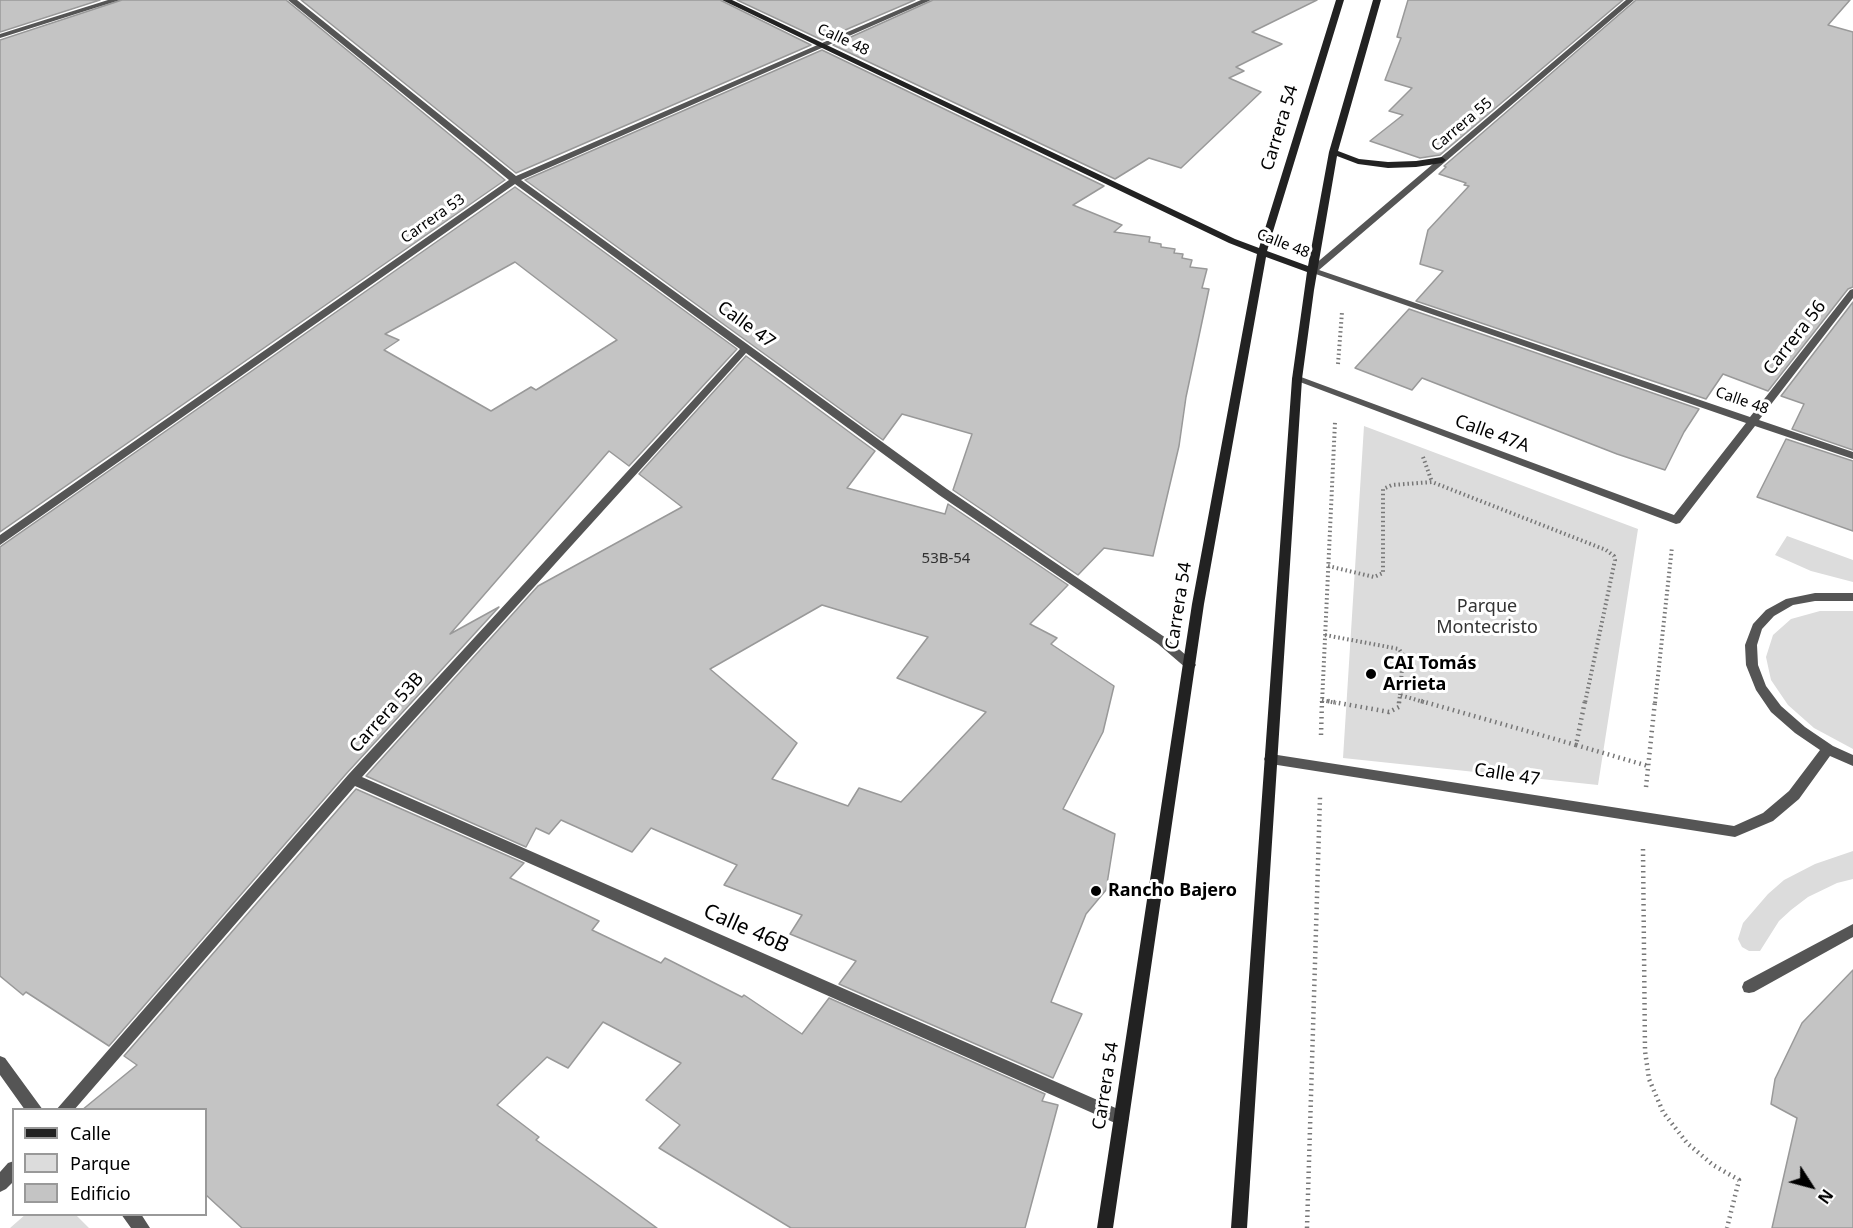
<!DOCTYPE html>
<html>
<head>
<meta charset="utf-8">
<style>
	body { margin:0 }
	#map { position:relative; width:1853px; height:1228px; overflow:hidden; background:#fff; font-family:"Noto Sans",sans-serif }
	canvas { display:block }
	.legend { position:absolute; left:12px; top:1108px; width:195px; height:108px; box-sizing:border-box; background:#fff; border:2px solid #999; margin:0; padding:8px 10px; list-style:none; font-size:18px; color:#000 }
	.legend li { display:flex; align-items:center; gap:12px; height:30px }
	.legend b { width:30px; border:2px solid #999 }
	.north { position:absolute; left:1781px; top:1156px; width:60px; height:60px; -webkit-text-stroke:4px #fff; paint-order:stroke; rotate:126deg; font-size:16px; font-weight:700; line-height:24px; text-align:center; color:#000 }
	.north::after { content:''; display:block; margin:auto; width:21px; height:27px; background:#000; clip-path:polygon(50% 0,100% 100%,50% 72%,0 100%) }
</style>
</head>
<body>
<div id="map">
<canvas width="1853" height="1228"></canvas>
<ul class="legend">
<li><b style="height:8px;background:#222"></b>Calle</li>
<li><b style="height:16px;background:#dcdcdc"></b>Parque</li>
<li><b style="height:16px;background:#c4c4c4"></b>Edificio</li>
</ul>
<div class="north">N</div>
</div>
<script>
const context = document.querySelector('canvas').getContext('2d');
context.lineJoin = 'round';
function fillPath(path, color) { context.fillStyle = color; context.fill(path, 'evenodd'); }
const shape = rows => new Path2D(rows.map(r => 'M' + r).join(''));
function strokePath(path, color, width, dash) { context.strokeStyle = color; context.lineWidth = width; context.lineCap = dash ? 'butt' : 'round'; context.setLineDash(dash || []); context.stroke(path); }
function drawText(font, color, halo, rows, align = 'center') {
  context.font = font + ' "Noto Sans",sans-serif'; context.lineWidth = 6; context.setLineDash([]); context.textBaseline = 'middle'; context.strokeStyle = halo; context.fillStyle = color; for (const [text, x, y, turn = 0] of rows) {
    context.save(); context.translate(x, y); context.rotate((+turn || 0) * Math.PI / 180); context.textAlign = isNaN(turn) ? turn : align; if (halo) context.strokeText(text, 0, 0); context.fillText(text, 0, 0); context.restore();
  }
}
fillPath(shape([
	[1364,426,1638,529,1598,785,1343,758],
	[1787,536,1853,560,1853,582,1811,571,1775,555],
	[1820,611,1853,611,1853,749,1814,728,1788,705,1771,680,1766,657,1773,635,1791,619],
	[1853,851,1853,879,1837,883,1808,897,1791,910,1779,921,1760,951,1749,951,1742,947,1738,939,1743,923,1768,894,1784,880,1815,864],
	[26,1214,76,1215,89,1228,10,1228]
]), '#dcdcdc');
const building = shape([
	[0,0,100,0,0,32,0,0],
	[122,0,286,0,505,180,0,532,0,40,122,0],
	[301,0,720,0,811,45,516,173,301,0],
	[737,0,915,0,822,40,737,0],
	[933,0,1317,0,1252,32,1282,44,1236,67,1244,71,1229,78,1261,92,1181,168,1149,158,1115,179,833,45,933,0],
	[1408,0,1623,0,1440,155,1420,158,1370,141,1403,115,1389,111,1412,88,1385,80,1401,38,1397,37,1408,0],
	[1636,0,1850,0,1828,25,1853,32,1853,287,1848,289,1768,391,1723,374,1706,399,1416,301,1443,271,1420,264,1428,230,1469,186,1464,185,1466,183,1439,174,1446,167,1444,166,1636,0],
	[822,50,1104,186,1073,205,1122,225,1114,232,1150,237,1149,242,1161,244,1161,247,1175,249,1174,253,1183,254,1182,258,1192,260,1190,267,1207,269,1202,288,1209,289,1186,397,1179,446,1153,556,1104,548,1078,575,953,490,972,434,902,414,883,440,525,180,822,50],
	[515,187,737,349,629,466,609,451,450,634,499,607,346,774,109,1046,26,992,23,995,0,976,0,547,515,187],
	[515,262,617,340,536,390,531,387,491,411,384,350,399,340,385,334,515,262],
	[1853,302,1853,450,1792,429,1804,404,1781,396,1853,302],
	[1409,309,1699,409,1684,432,1665,470,1617,454,1422,378,1412,390,1355,368,1409,309],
	[746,356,875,451,847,488,945,514,948,504,1068,585,1030,624,1057,638,1051,644,1114,686,1103,732,1063,809,1115,834,1106,890,1086,914,1051,1002,1082,1014,1053,1078,839,984,856,961,790,934,802,915,724,885,737,865,651,828,632,852,561,820,549,834,536,828,526,847,366,776,538,586,682,507,639,474,746,356],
	[822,605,928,637,897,678,986,712,901,802,859,788,848,806,772,779,797,743,710,669,822,605],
	[1786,439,1853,461,1853,531,1757,497,1786,439],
	[356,789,524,863,510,878,599,921,592,930,661,963,665,958,742,997,744,995,802,1034,829,998,1045,1094,1042,1101,1058,1105,1025,1228,791,1228,659,1148,680,1125,646,1100,681,1063,603,1022,568,1068,547,1057,497,1105,539,1137,536,1140,657,1228,242,1228,206,1195,206,1110,82,1110,137,1065,124,1056,356,789],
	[1853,970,1853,1228,1772,1228,1797,1118,1771,1104,1775,1079,1802,1023,1853,970]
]);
fillPath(building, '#c4c4c4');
strokePath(building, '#999', 1.5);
strokePath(shape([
	[1338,364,1342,312],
	[1423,457,1432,482],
	[1328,566,1374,577,1383,573,1383,489,1392,485,1432,482,1606,550,1614,556,1615,560,1585,703],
	[1325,635,1399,649,1403,655,1400,695],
	[1322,700,1336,703],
	[1322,703,1335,422],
	[1399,703,1400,695,1427,703],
	[1655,703,1672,547]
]), '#777', 4, [1.5, 3]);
strokePath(shape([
	[1328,701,1389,712,1399,707,1399,701],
	[1421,701,1576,745,1585,701],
	[1321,735,1322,701],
	[1576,745,1648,766],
	[1646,787,1655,701],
	[1643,849,1645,1051,1649,1079,1663,1112,1687,1143,1713,1165,1739,1180,1727,1228],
	[1307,1228,1320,797]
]), '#777', 4.5, [1.5, 4]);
fillPath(shape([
	[1815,593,1853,593,1853,601,1815,601,1793,605,1774,616,1762,629,1757,645,1758,665,1766,686,1781,706,1805,727,1833,746,1853,755,1853,766,1830,756,1799,799,1773,821,1735,837,1271,764,1266,763,1264,759,1266,755,1271,754,1734,826,1763,813,1789,791,1820,750,1795,733,1771,712,1756,690,1746,665,1745,645,1753,624,1766,610,1786,599,1815,593],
	[1853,924,1853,937,1754,992,1749,993,1744,992,1742,987,1744,982,1853,924]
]), '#555');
fillPath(shape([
	[108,0,120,0,0,38,0,34,108,0],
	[288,0,297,0,516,176,921,0,931,0,521,180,947,489,1166,638,1194,662,1196,665,1194,668,1186,668,1158,644,939,495,746,353,362,777,1127,1113,1129,1118,1127,1123,1121,1125,1115,1123,355,786,74,1110,56,1110,348,775,740,349,515,184,0,545,0,535,509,180,288,0],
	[1626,0,1634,0,1319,270,1750,417,1850,290,1853,289,1853,298,1759,420,1853,452,1853,459,1755,426,1680,523,1676,524,1292,379,1293,377,1301,377,1674,515,1746,423,1307,271,1626,0],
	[0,1056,5,1058,43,1110,25,1110,0,1075,0,1056],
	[14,1161,14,1181,6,1189,0,1192,0,1172,8,1163,14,1161],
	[121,1214,141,1214,150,1228,131,1228,121,1214]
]), '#555');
fillPath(shape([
	[722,0,732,0,1235,239,1259,248,1336,0,1344,0,1267,251,1308,266,1329,152,1373,0,1381,0,1338,151,1359,159,1388,162,1416,161,1442,157,1446,160,1442,163,1416,167,1388,168,1358,164,1337,156,1314,290,1302,379,1247,1228,1231,1228,1292,379,1307,272,1266,257,1204,604,1113,1228,1097,1228,1192,604,1257,254,1229,243,722,0]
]), '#222');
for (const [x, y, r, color] of [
	[1371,674,6,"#000"],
	[1096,891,6,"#000"]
]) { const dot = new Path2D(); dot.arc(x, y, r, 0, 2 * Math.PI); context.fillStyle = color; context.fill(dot); strokePath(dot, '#fff', 2); }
drawText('15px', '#000', '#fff', [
	["Calle 48",843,40,25],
	["Carrera 55",1462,125,-40],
	["Carrera 53",433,219,-35],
	["Calle 48",1283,244,21],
	["Calle 48",1742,401,19]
]);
drawText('15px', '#313131', null, [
	["53B-54",946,559]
]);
drawText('18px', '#000', '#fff', [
	["Carrera 54",1280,128,-73],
	["Calle 47",746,325,36],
	["Carrera 56",1795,338,-52],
	["Calle 47A",1492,434,20],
	["Carrera 54",1179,606,-81],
	["Carrera 53B",387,713,-48],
	["Calle 47",1507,775,9],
	["Carrera 54",1106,1086,-81]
]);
drawText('18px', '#333', '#fff', [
	["Parque",1487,607],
	["Montecristo",1487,628]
]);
drawText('bold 18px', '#000', '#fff', [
	["CAI Tomás",1383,664],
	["Arrieta",1383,685],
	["Rancho Bajero",1108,891]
], 'left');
drawText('21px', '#000', '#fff', [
	["Calle 46B",746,929,24]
]);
</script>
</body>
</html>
